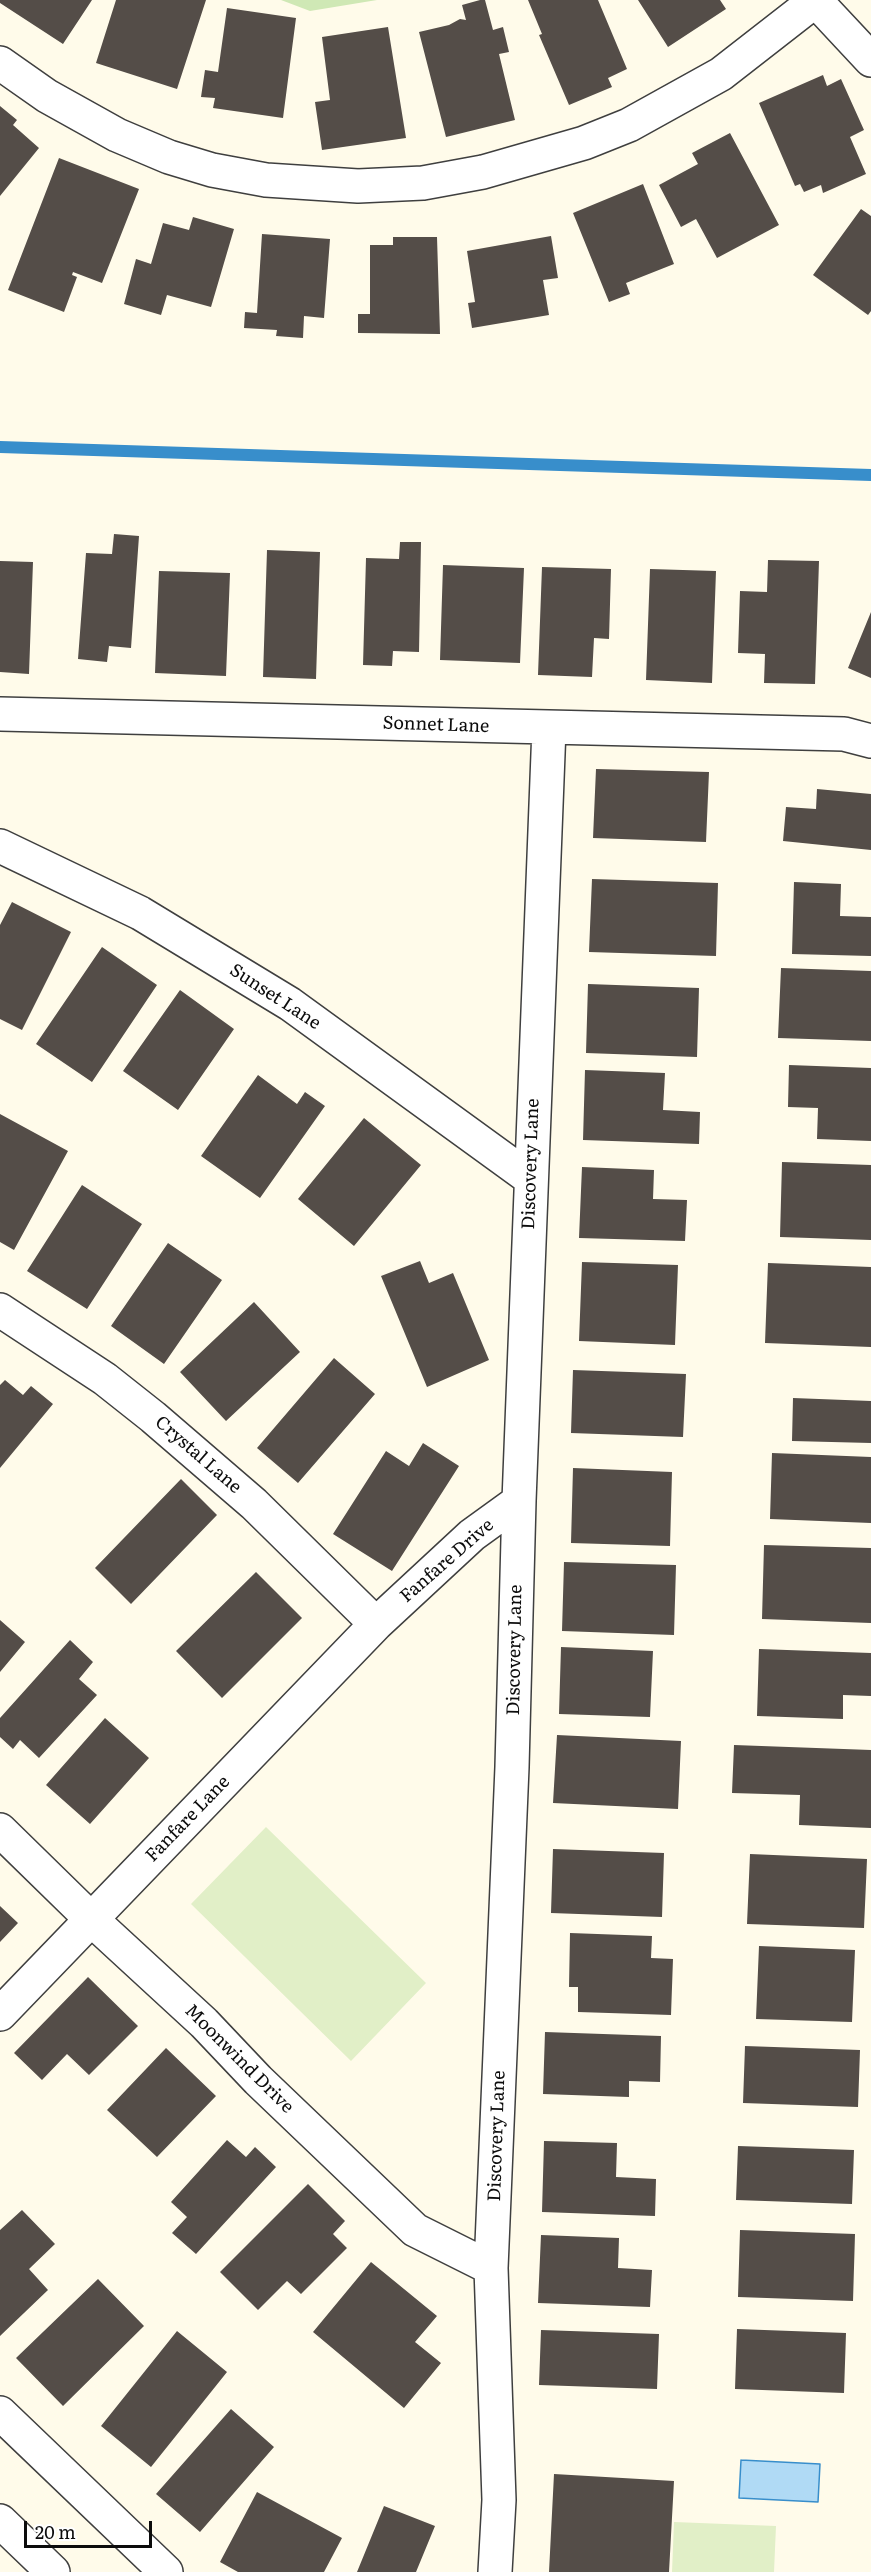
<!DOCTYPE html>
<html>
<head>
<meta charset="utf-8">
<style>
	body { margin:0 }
	#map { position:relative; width:871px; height:2572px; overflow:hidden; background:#fffbea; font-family:Literata,serif }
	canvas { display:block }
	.scale { position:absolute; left:24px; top:2521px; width:128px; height:27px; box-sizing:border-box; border:3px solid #0c0c0c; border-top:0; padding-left:8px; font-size:18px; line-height:21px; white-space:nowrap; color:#0c0c0c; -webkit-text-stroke:4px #fff; paint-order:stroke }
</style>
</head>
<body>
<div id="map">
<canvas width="871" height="2572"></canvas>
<div class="scale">20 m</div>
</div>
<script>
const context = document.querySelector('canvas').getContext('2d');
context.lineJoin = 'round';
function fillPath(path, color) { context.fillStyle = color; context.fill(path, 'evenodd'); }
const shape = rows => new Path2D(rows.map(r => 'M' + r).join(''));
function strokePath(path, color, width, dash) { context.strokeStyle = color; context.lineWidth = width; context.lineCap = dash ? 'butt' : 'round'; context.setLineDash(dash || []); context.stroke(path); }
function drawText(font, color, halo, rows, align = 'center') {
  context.font = font + ' Literata,serif'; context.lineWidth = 6; context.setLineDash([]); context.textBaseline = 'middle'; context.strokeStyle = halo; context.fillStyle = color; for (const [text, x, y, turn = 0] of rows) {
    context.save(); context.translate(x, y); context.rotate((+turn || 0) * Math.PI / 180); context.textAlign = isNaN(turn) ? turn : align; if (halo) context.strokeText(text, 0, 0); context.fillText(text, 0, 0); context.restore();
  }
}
fillPath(shape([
	[281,0,377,0,310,11]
]), '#cfe8b5');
fillPath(shape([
	[266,1827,426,1983,351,2061,191,1904],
	[674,2522,776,2526,774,2572,672,2572]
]), '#e1efc7');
const water = shape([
	[741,2460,820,2464,818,2502,739,2498,741,2460]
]);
fillPath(water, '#b0daf5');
strokePath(water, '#388ecb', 1.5);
strokePath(shape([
	[0,447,871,475]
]), '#388ecb', 12);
fillPath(shape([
	[0,0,92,0,63,44,0,3],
	[116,0,206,0,177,89,96,63],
	[480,0,485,0,493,30,503,27,509,52,499,54,515,120,446,137,419,32,449,25,460,19,466,20,462,5],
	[528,0,598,0,627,69,608,78,612,87,569,105,539,35,542,34],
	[638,0,720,0,726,9,668,47],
	[227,8,296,18,283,118,213,108,215,98,201,97,205,70,218,72],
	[388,27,406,138,322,150,315,102,330,100,322,37],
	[823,75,827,86,841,79,864,130,850,137,866,174,823,193,821,185,804,192,800,184,795,186,759,103],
	[0,106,17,120,13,125,39,148,0,196],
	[730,133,779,225,717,258,696,219,681,227,659,185,698,164,692,153],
	[59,158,139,189,102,283,73,272,72,275,77,277,64,312,8,290],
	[643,184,674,264,626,283,630,294,609,302,573,213],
	[861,209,871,216,871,311,868,315,813,275],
	[193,217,234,229,211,307,167,295,161,315,124,304,136,259,151,264,163,223,189,230],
	[262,234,330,239,324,318,304,316,303,338,276,336,277,330,244,328,245,312,257,313],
	[551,236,558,278,543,280,549,315,472,328,468,303,475,302,467,251],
	[393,237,437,237,440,334,358,333,358,314,370,314,370,245,393,245],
	[114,534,139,536,131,648,109,646,107,662,78,659,86,553,112,554],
	[400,542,421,542,419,652,393,651,392,666,363,665,366,558,399,559],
	[267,550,320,552,316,679,263,677],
	[768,560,819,561,815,684,764,683,765,654,738,653,740,591,767,592],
	[0,561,33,562,29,674,0,672],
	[443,565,524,568,520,663,440,660],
	[542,567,611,569,609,639,594,638,592,677,538,675],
	[650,569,716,571,712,683,646,680],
	[159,571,230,573,226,676,155,673],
	[871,612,871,678,848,668],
	[596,769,709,772,706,842,593,838],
	[817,789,871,794,871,850,783,841,786,807,816,809],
	[592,879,718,883,716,956,589,952],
	[794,882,841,884,840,916,871,917,871,956,792,954],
	[12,902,71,932,22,1030,0,1019,0,925],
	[102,947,157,985,92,1082,36,1044],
	[781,968,871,971,871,1041,778,1038],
	[588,984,699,988,697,1057,586,1053],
	[180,990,234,1029,178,1110,123,1071],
	[789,1065,871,1068,871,1141,817,1139,818,1108,788,1107],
	[585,1070,665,1073,663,1110,700,1112,699,1144,583,1140],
	[258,1075,297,1104,305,1092,325,1106,260,1198,201,1156],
	[0,1114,68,1151,14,1250,0,1242],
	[364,1118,421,1165,354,1246,298,1199],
	[782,1162,871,1165,871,1240,780,1237],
	[582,1167,654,1170,653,1199,687,1200,685,1241,579,1238],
	[82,1185,142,1224,87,1309,27,1271],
	[168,1243,222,1280,164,1364,111,1326],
	[420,1261,429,1283,453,1273,489,1360,427,1387,381,1276],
	[582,1262,678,1265,675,1345,579,1341],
	[768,1263,871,1267,871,1347,765,1343],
	[254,1302,300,1352,226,1421,180,1372],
	[334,1358,375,1394,298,1483,257,1448],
	[573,1370,686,1374,683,1437,571,1433],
	[5,1380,23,1395,31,1386,53,1404,0,1468,0,1385],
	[793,1398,871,1401,871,1443,792,1441],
	[423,1443,459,1466,392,1571,333,1534,386,1451,409,1466],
	[772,1453,871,1457,871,1523,770,1519],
	[573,1468,672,1472,670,1546,571,1543],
	[181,1479,217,1515,131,1604,95,1568],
	[764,1545,871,1548,871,1623,762,1619],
	[564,1562,676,1565,674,1635,562,1631],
	[256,1572,302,1618,222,1698,176,1651],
	[0,1620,25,1642,0,1672],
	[70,1640,93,1662,79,1679,97,1695,39,1758,20,1740,13,1749,0,1737,0,1718],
	[561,1647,653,1651,650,1717,559,1714],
	[759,1649,871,1653,871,1696,843,1695,843,1719,757,1716],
	[105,1718,149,1758,90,1824,46,1785],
	[557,1735,681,1741,678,1809,553,1803],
	[734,1745,871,1750,871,1828,799,1825,800,1795,732,1793],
	[553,1849,664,1853,662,1917,551,1913],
	[750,1854,867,1859,864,1928,747,1924],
	[0,1906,18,1923,0,1942],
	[570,1933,652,1936,651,1958,673,1959,671,2015,578,2012,578,1987,569,1987],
	[759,1946,855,1950,852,2022,756,2019],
	[88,1977,138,2026,89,2075,67,2054,42,2080,14,2053],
	[545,2032,661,2036,660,2082,629,2081,629,2097,543,2094],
	[745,2046,860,2050,858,2107,743,2103],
	[166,2048,216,2096,157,2157,107,2110],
	[227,2140,246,2157,255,2147,276,2167,196,2254,172,2233,187,2217,171,2202],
	[544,2141,617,2143,616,2177,656,2179,655,2216,542,2212],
	[738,2146,854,2150,852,2204,736,2200],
	[308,2184,345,2221,333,2234,347,2248,301,2294,287,2281,258,2310,220,2272],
	[22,2210,55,2244,29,2269,48,2290,0,2336,0,2230],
	[740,2230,855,2234,853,2301,738,2297],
	[541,2235,619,2238,618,2268,652,2270,650,2307,538,2303],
	[371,2262,437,2316,415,2342,441,2363,404,2408,313,2332],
	[98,2279,144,2326,63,2406,16,2358],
	[737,2329,846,2333,844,2393,735,2389],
	[541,2330,659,2334,657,2389,539,2385],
	[177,2331,227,2372,151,2467,101,2426],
	[231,2409,274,2447,200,2532,156,2494],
	[554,2474,674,2481,669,2572,549,2572],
	[257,2492,342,2538,324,2572,238,2572,220,2562],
	[384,2506,435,2526,416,2572,357,2572]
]), '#544d48');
const street = shape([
	[815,0,871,60],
	[0,63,47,96,117,135,169,157,212,170,266,180,358,186,423,183,483,172,584,143,629,125,721,74,816,0],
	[0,714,844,734,871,741],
	[0,846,140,913,290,1004,531,1179],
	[0,1310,105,1379,153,1417,254,1504,376,1624],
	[0,1830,91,1919,204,2023,258,2080,415,2230,491,2268],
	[0,2014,376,1624,472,1535,519,1501],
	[0,2413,166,2572],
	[0,2521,53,2572],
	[495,2572,499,2500,491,2268,512,1767,519,1501,549,728]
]);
strokePath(street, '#3f3f3f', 36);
strokePath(street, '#fff', 33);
drawText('18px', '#0c0c0c', '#fff', [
	["Sonnet Lane",436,725,2],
	["Sunset Lane",275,997,33],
	["Discovery Lane",531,1164,-88],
	["Crystal Lane",198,1455,41],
	["Fanfare Drive",447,1561,-41],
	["Discovery Lane",515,1650,-89],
	["Fanfare Lane",188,1819,-46],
	["Moonwind Drive",239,2059,45],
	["Discovery Lane",497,2136,-88]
]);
</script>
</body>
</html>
